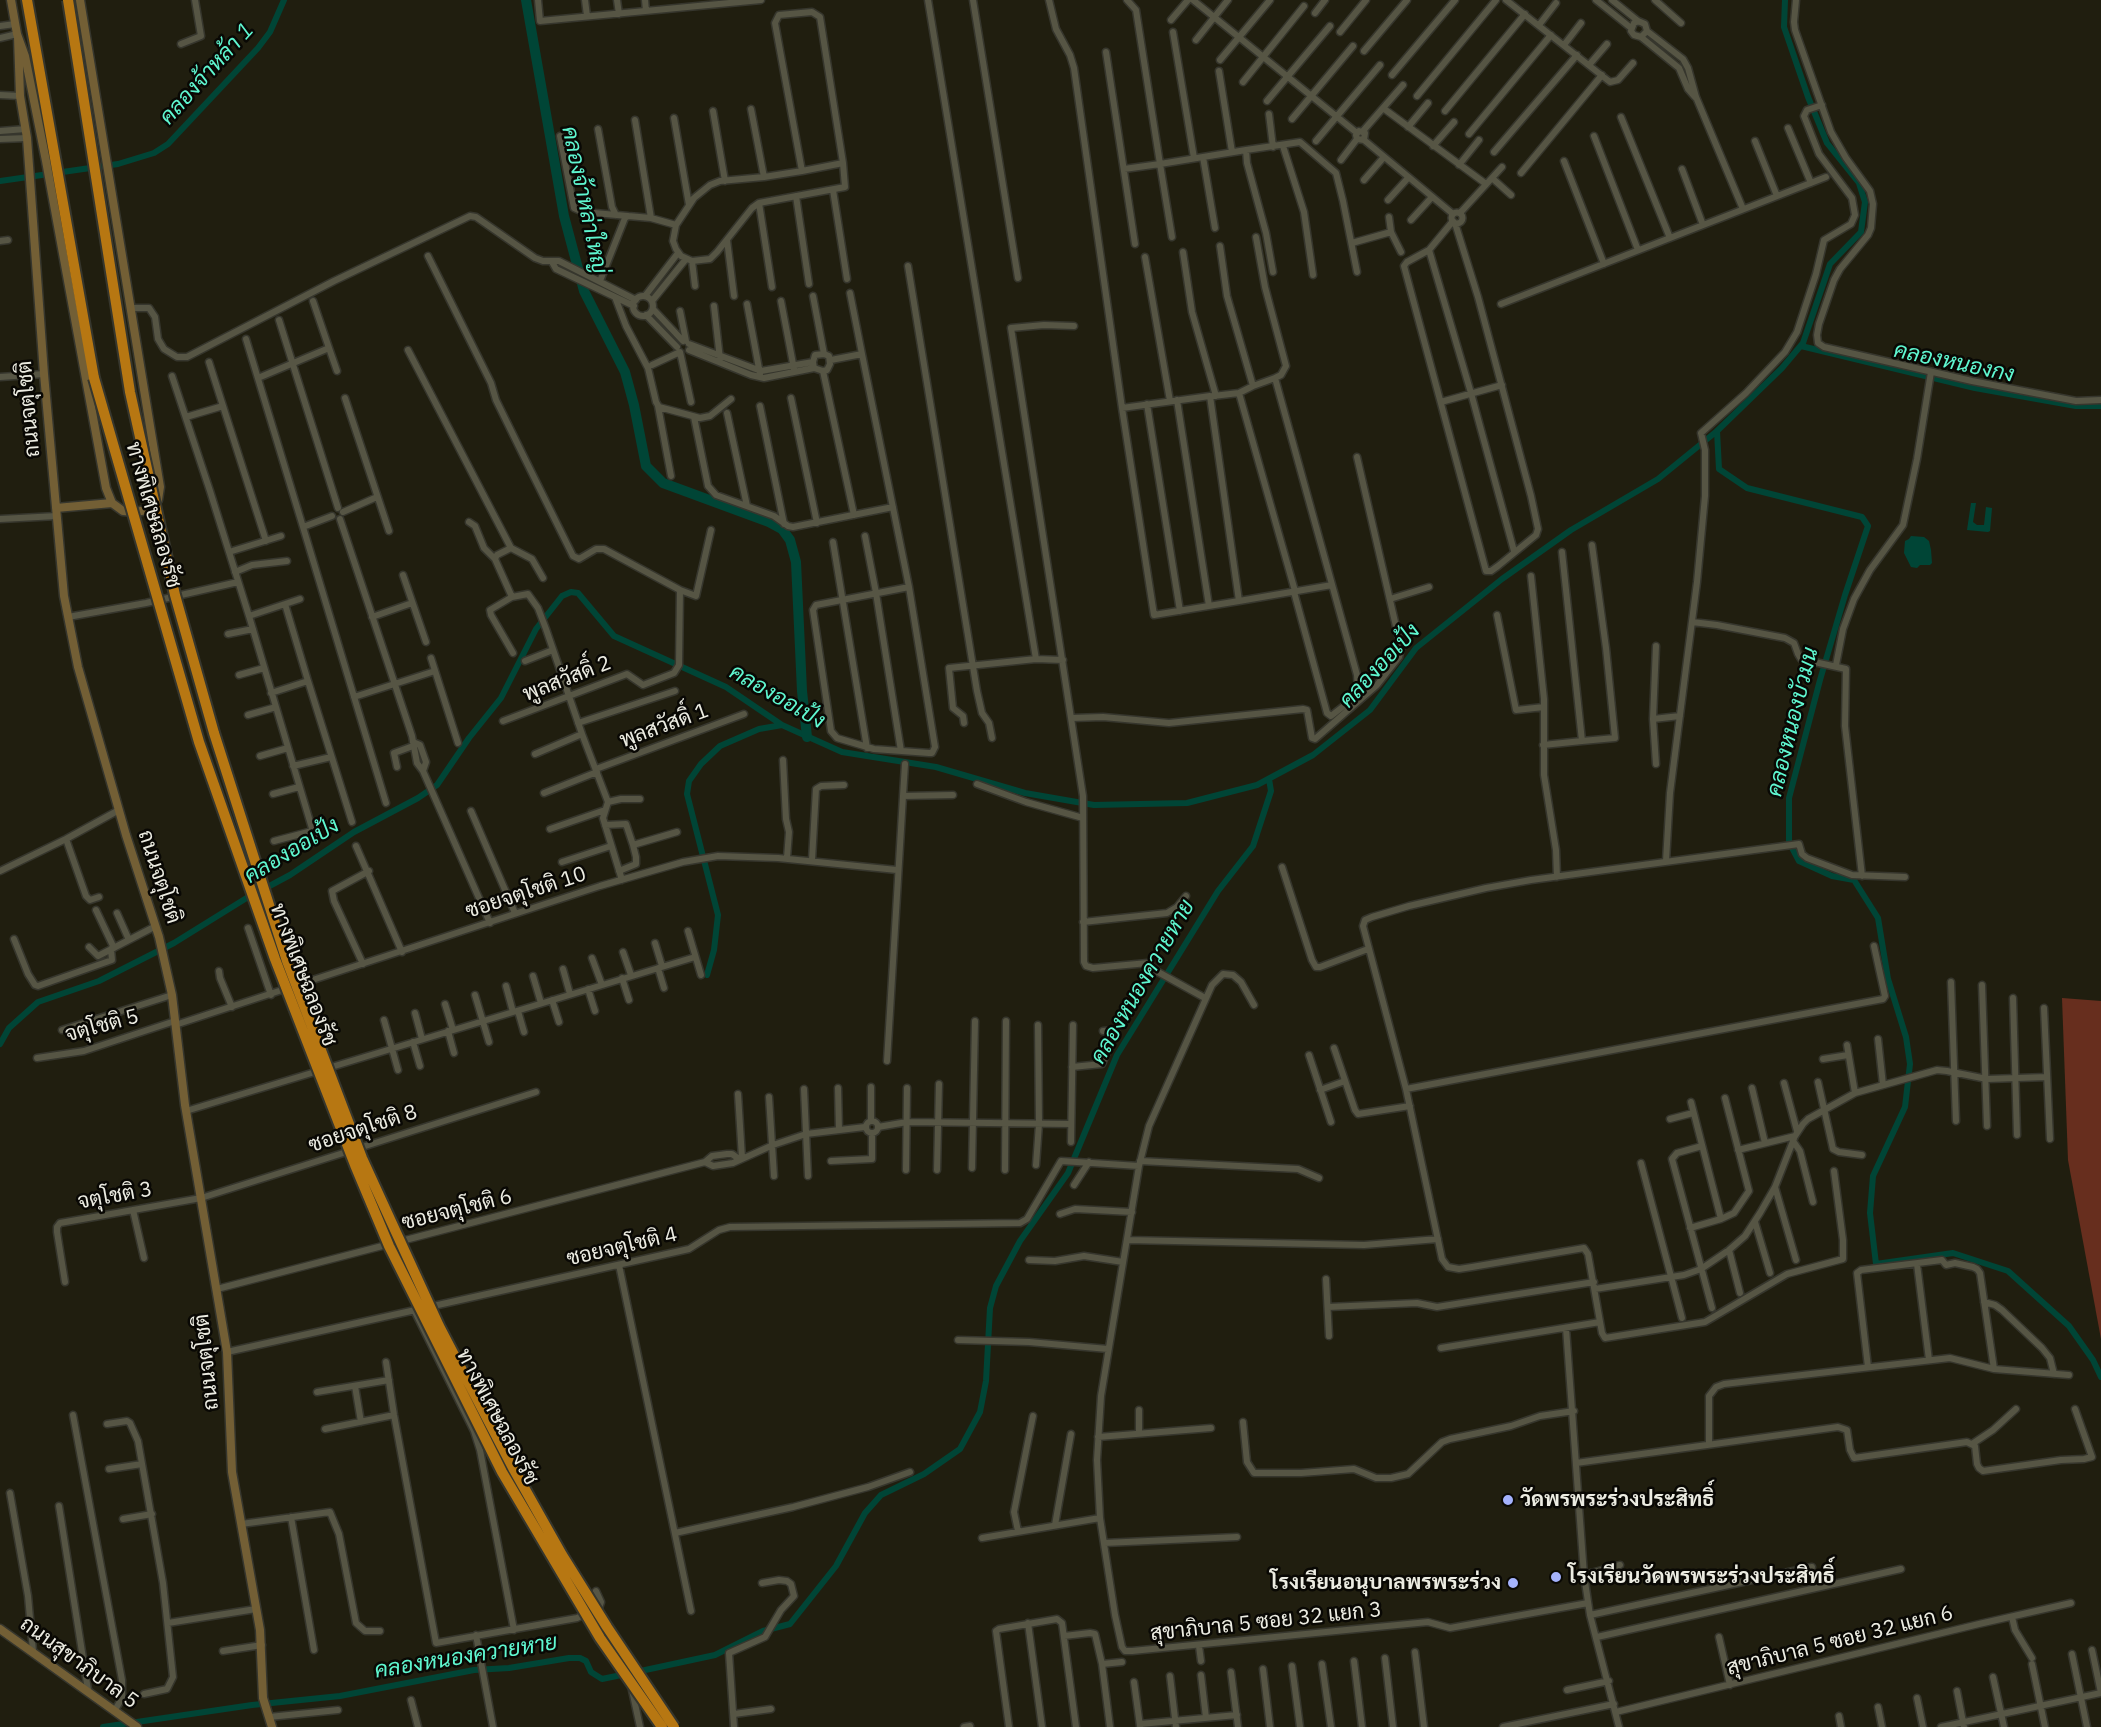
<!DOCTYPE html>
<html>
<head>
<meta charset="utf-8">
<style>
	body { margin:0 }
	canvas { display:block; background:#201e0f }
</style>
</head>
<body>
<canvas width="2101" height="1727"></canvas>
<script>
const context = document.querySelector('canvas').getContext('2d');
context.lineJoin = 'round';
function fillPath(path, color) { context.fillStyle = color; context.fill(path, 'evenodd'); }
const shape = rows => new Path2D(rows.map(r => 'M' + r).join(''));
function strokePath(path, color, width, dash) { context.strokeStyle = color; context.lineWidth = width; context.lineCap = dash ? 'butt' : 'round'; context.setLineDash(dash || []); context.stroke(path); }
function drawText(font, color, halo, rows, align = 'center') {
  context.font = font + ' "IBM Plex Sans",Sarabun,sans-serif'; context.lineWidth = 5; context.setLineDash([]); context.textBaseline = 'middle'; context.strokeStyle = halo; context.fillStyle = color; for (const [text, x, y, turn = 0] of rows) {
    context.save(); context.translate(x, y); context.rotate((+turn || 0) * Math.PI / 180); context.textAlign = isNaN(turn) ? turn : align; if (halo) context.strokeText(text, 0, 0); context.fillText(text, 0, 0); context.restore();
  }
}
fillPath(shape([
	[2062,998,2101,1001,2101,1339,2068,1160]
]), '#672e1e');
fillPath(shape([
	[1971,503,1976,503,1973,522,1977,525,1984,525,1986,507,1992,508,1990,531,1988,532,1967,530],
	[1911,536,1924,537,1929,541,1931,550,1932,563,1930,565,1920,565,1917,568,1911,567,1904,553,1905,541,1909,539]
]), '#004536');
strokePath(shape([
	[0,181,118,164,154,153,168,144,258,48,270,32,284,0],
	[1801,346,1975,388,2076,406,2101,406],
	[1717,431,1719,469,1747,488,1862,517,1868,526,1845,595,1820,680,1789,798,1789,842,1799,861,1832,876,1854,880,1878,918,1888,979,1906,1037,1910,1064,1905,1107,1873,1176,1870,1213,1876,1264,1953,1253,2008,1271,2069,1326,2093,1360,2101,1377],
	[262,890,290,875,354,832,418,798,437,785,469,738,501,698,536,629,562,596,571,592,578,593,614,636,726,687,782,725,842,752,936,767,1025,793,1094,805,1187,803,1257,785,1313,755,1370,710,1416,648,1502,579,1571,530,1658,479,1717,431,1782,368,1803,343,1830,264,1861,232,1865,202,1859,183,1827,143,1808,97,1784,27,1785,0],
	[707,975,714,950,718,915,687,794,689,781,701,764,720,746,759,729,782,725],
	[0,1044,9,1028,38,1002,99,981,174,943,253,894],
	[636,1672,715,1655,763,1631,790,1624,836,1566,865,1513,881,1495,924,1474,960,1449,980,1412,986,1381,990,1308,996,1286,1020,1241,1068,1173,1117,1055,1218,891,1253,846,1271,791,1269,779],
	[103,1727,252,1705,340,1696,474,1670,509,1668,569,1658,580,1658,586,1661,591,1672,602,1679,626,1674]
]), '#004536', 6);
strokePath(shape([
	[526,0,564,216,584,291,625,372,634,405,646,466,663,483,769,522,782,529,790,540,796,562,802,691,807,737]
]), '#004536', 10);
const street = shape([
	[538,0,540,21,761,0],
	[585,0,587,16],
	[617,0,619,14],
	[645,0,646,11],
	[928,0,1036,659],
	[973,0,1018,278],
	[1049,0,1056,29,1070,55,1074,68,1122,408,1154,615,1239,601,1210,396,1122,408],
	[1193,0,1357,133],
	[1506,0,1610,82,1618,80,1633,63],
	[1596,0,1631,28],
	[1612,0,1638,21,1645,24,1647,31,1641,37,1634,35,1631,31,1634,23,1638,21],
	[1655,0,1681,23],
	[1796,0,1794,22,1795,30,1831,132,1846,158,1870,191,1873,204,1871,228,1868,235,1840,269,1834,280,1819,324,1817,335,1818,343,1824,347,1972,381,2076,401,2101,400],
	[1315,13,1325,0],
	[1171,20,1188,0],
	[1539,25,1556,3],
	[0,26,15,24],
	[1647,31,1683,59,1688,68,1696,97,1743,209],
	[1173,32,1194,158],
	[1340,32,1366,0],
	[1641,37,1679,68,1688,89,1695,97],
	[0,38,17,34],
	[1196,40,1228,0],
	[181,44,201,36,195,0],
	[1564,45,1581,23],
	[1364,51,1407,0],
	[1106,52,1135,244],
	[1220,60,1270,0],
	[1589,65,1607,44],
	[1219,71,1232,152],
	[1392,75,1455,0],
	[1243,82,1304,6],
	[0,95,20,96],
	[1417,96,1496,0],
	[1267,101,1330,26],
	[1383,108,1486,184],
	[751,109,764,177],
	[713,111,725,181],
	[1445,111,1525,14],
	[1269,114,1273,147],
	[1621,117,1670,238],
	[674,118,689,205],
	[1292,119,1353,46],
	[635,120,651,218],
	[1408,127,1428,103],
	[1788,128,1811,183],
	[598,129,612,207,616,215],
	[0,131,26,129],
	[1363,131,1403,85],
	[1469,134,1551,35],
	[560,136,574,208,583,212,628,216],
	[1594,136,1638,250],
	[0,139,27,138],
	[1364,140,1365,133,1359,131,1356,135,1357,139,1364,140,1453,214],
	[1316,141,1380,65],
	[1755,141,1777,196],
	[1283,146,1304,212,1313,275],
	[1433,146,1454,122],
	[1246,150,1300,142,1336,173,1343,201,1357,272],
	[1494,152,1577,55],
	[1203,157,1246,150,1247,163,1266,233,1273,272],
	[1341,160,1357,139],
	[1564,161,1604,264],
	[1459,165,1479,140],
	[1124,169,1160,164,1136,10,1127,0],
	[1682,169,1703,225],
	[802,171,775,23,779,15,812,12,820,17,843,163,802,171,764,177,720,181,710,185,694,198,676,225,673,241,676,249,681,256,692,261,710,259,717,252,752,208,759,203,845,187,843,163],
	[1521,173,1602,75],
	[1492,178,1511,195],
	[1364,180,1384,157],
	[833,190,847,279],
	[796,196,809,284],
	[1388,200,1408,178],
	[759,203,772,287],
	'1451.5 218a5.5 5.5 0 1 1 11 0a5.5 5.5 0 1 1-11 0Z',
	[1460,213,1502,167],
	[1389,217,1391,232],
	[1411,220,1432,197],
	[1453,221,1429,250,1407,262,1404,266,1486,571,1491,571,1498,566,1536,535,1538,529,1531,496,1478,297,1455,223],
	[1172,237,1160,164,1203,157,1215,228],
	[1256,237,1265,287,1286,366,1281,375,1275,378],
	[727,240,734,296],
	[0,241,8,240],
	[1352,243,1391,232,1401,252],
	[1220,246,1227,296,1253,386,1275,378,1357,675,1358,691,1354,698,1331,716,1327,713,1294,592],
	[1429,250,1471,393,1514,551],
	[1183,252,1192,312,1216,396],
	[428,256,491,383,496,400,525,459,573,556,579,559,596,549,604,549,680,590,679,665,674,673,643,685,627,674,503,721],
	[1145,257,1170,401],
	[692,261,695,286],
	[552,262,556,269,634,306],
	[908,266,977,691,982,713,989,723,992,738],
	[600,281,625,218,628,216,651,218,676,225],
	[645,296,678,253],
	[813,296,824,354],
	'633 306a10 10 0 1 1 20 0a10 10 0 1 1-20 0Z',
	[615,297,626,326,648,368,656,402,659,407,700,418,710,416,731,399],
	[313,301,329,348],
	[652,301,686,259],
	[781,301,794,369],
	[747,304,760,374],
	[1501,304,1826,177],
	[714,306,720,359],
	[131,308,149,308,155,317,158,339,164,349,177,357,187,357,334,281,470,216,476,217,535,258,543,261,559,261,636,300],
	[653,309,683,341],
	[680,311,686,341],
	[646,315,677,347],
	[279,320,338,508],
	[1074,326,1044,325,1011,328,1083,796,1084,962,1086,966,1093,968,1148,963,1158,972,1205,998],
	[246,339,303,527],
	[689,344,761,371,813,362],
	[408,350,511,548,532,559,543,578],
	[689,350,751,375,764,378,814,368,823,371,827,370,830,364,829,356,824,354,815,355,813,362,814,368],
	[862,354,909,587,935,747,932,753,929,753,874,749,837,738,831,731,813,610,816,605,909,587],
	[831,360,862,354,850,293],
	[209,362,266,541],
	[652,365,680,352,691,402],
	[823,371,854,515],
	[172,376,210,491,249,616,300,599],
	[0,377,44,374],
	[258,378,329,348,337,371],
	[1239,393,1295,591],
	[1213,396,1239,393,1253,386],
	[345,398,389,531],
	[791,398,817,523],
	[1177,400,1209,606],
	[1441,402,1502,385],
	[1147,404,1180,611],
	[658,406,671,476],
	[760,406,784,524],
	[727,413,747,506],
	[186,417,223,406],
	[694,417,708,486,716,495,774,516,788,526,793,527,893,507],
	[343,512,377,497],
	[332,516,303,527,386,803],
	[0,519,57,516],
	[340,519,412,736,417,763,423,771,490,923],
	[469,522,475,526,484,548,495,559,512,597],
	[865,536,876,593,901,751],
	[833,542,867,748],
	[229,552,281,536],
	[495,559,497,555,511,548],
	[235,572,252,565,287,561],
	[403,575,426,642],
	[1531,576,1544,699,1544,775,1556,850,1557,877],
	[680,590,696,596,711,530],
	[1390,599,1429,587],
	[1239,601,1332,585],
	[1497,615,1516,710,1544,707],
	[249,616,314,835],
	[68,617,146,603,238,582],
	[372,617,412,603],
	[1692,622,1717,625,1785,638,1794,643,1798,654,1801,659,1846,669,1845,726,1862,876],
	[228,634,253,629],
	[513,653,491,615,490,610,512,597,528,594,538,608,546,629,582,734,608,802,603,818,622,880],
	[431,658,458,743],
	[525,661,553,650],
	[1836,665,1843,629,1854,599,1870,570,1903,525,1917,459,1931,372],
	[239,675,264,668],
	[308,681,352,822],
	[271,693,308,681,285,604],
	[354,697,435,671],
	[248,715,276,707],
	[1072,718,1103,717,1169,723,1303,709,1307,710,1312,738,1315,739,1377,685,1399,657,1401,648,1357,457],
	[1653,719,1680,716],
	[578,723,675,691],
	[964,723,963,716,953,708,949,668,1036,659,1063,660],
	[1582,741,1615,738,1606,648,1592,545],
	[413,742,420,745,426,762,423,771],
	[1543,745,1582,741,1562,552],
	[535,754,582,734],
	[260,756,288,748],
	[783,760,786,819,789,832,787,858],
	[1656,764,1653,719,1656,646],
	[293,766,331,757],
	[397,767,394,753,413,746],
	[596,769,744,714],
	[977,784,1026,802,1083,818],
	[544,793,597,772],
	[273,794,299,787],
	[903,796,905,764],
	[608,802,621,799,640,799],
	[471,811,515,913],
	[605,825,626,824,633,845,636,857,636,864,619,871],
	[550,829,605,810],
	[66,839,86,896,90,900,99,897],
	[274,841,312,831],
	[633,845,677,832],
	[356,846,402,952],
	[812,860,816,789,821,786,844,785],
	[1666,861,1670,793,1697,582,1705,496,1705,450,1701,433,1746,393,1785,352,1797,332,1816,274,1824,240,1851,224,1855,215,1852,198,1819,154,1804,116,1807,110,1822,105],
	[562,862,611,846],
	[1282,867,1312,960,1316,967,1320,967,1368,949],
	[0,871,66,839,119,810],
	[96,910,114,948],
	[117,913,129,940],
	[1083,922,1167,913,1177,907,1186,896],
	[248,928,271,995],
	[688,931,701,975],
	[14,939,28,974,35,985,38,986,112,960,111,949],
	[655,943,662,966],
	[89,947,98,956,156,926],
	[623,952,631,975],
	[592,958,602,985],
	[363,964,334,901,332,891,369,871],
	[658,968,664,988],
	[563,969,570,994],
	[219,971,220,978,232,1007],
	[533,976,541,1003],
	[622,978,629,1000],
	[1951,982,1956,1121],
	[1982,985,1987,1126],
	[506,986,513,1012],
	[588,989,595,1011],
	[475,995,489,1042],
	[2013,998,2017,1135],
	[552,1000,559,1022],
	[445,1004,453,1030],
	[1254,1005,1241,982,1233,975,1223,974,1212,985,1149,1126,1139,1166,1101,1396,1097,1460,1100,1518,1115,1615,1122,1647,1125,1651,1132,1651,1428,1622,1450,1628,1588,1603],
	[2044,1008,2050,1139],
	[518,1011,524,1032],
	[415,1013,422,1039],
	[384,1020,398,1070],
	[175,1025,600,886,683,862,718,856,778,858,897,870],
	[62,1030,172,995],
	[448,1031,454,1053],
	[1878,1039,1883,1085],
	[413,1042,420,1066],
	[1847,1045,1855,1093],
	[1334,1048,1355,1110,1358,1114,1410,1106],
	[1309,1055,1331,1122],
	[37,1058,84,1051,175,1021],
	[1823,1059,1848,1055],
	[887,1061,903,796,953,795],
	[1072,1067,1102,1064,1116,1030,1103,1031],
	[1818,1082,1833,1149,1839,1152,1862,1155],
	[1784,1083,1797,1131],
	[871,1087,871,1121],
	[838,1088,839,1130],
	[1752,1088,1765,1143],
	[804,1089,808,1176],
	[1406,1089,1883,999,1885,996,1874,946],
	[1320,1090,1345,1081],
	[738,1094,742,1158],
	[769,1097,774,1176],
	[1691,1102,1721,1219],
	[186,1111,695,957],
	[1670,1119,1693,1113],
	'866 1127a6 6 0 1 1 12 0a6 6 0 1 1-12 0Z',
	[878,1127,907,1122,1071,1124],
	[1793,1141,1800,1151,1813,1202],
	[1071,1142,1073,1025],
	[1702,1146,1677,1153,1672,1159,1712,1308],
	[1738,1150,1795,1136],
	[831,1161,872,1159,872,1134],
	[1140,1161,1298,1169,1319,1178],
	[705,1162,713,1166,733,1163,773,1145,806,1134,865,1127],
	[705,1162,712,1156,727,1154,732,1154,739,1159],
	[1641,1163,1682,1318],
	[1036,1165,1039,1124,1038,1025],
	[972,1168,975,1021],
	[906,1170,907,1088],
	[937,1170,939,1084],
	[1005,1170,1006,1021],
	[1834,1171,1843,1240,1843,1259,1787,1274,1705,1322,1605,1338,1602,1333,1588,1254,1584,1248,1472,1267,1459,1269,1448,1267,1442,1259,1406,1089,1363,926,1365,920,1372,917,1409,906,1486,888,1531,880,1799,844,1802,854,1807,858,1852,875,1905,877],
	[1074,1185,1089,1162],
	[1775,1187,1796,1260],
	[133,1210,144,1258],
	[1060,1214,1075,1209,1132,1212],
	[1755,1222,1770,1273],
	[1690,1228,1721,1219,1734,1213,1749,1191,1725,1098],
	[1127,1240,1364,1245,1438,1239],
	[1729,1250,1740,1293],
	[1029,1260,1055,1261,1084,1256,1123,1262],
	[1917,1264,1929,1360],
	[619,1265,691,1611],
	[1326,1279,1329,1336],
	[65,1282,57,1232,57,1227,60,1223,201,1198,536,1092],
	[217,1289,705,1162],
	[1595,1289,1684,1275,1701,1269,1729,1250,1745,1236,1760,1213,1775,1187,1795,1136,1803,1124,1808,1119,1855,1093,1937,1070,1947,1071,1987,1079,2047,1077],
	[1984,1302,1995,1305,2002,1310,2042,1348,2050,1358,2054,1374],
	[1328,1307,1417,1303,1437,1307,1594,1282],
	[414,1310,474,1431,480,1450,514,1630],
	[1566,1328,1584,1575,1590,1615,1619,1727],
	[958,1340,1029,1342,1108,1349],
	[1441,1348,1600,1322],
	[227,1352,689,1249,719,1230,730,1227,1020,1223,1027,1219,1061,1161,1139,1166],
	[386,1362,394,1415,436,1643,577,1618,599,1608,601,1602,596,1591],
	[1868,1367,1857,1273,1861,1270,1942,1260,1946,1265,1955,1263,1973,1267,1977,1269,1980,1273,1994,1369],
	[355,1386,361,1422],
	[317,1392,389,1380],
	[1139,1410,1139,1433],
	[73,1415,122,1680,122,1698,115,1710],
	[1243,1422,1247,1462,1254,1473,1301,1473,1354,1469,1376,1478,1391,1478,1408,1474,1442,1442,1450,1439,1511,1426,1540,1416,1574,1411],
	[107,1424,127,1421,130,1423,138,1441,163,1583,173,1677,167,1689,144,1694],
	[325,1429,394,1415],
	[1098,1437,1211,1428],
	[1709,1444,1709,1396,1716,1387,1724,1384,1950,1358,1994,1369,2069,1375],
	[1972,1444,1993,1430,2016,1409],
	[1576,1463,1838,1427,1847,1430,1850,1450,1854,1458,1967,1442,1975,1446,1977,1464,1979,1468,1983,1471,2061,1460,2084,1459,2092,1457,2075,1409],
	[109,1469,142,1464],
	[10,1493,28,1596,33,1651],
	[59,1506,88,1690],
	[291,1517,314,1650],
	[123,1519,152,1514],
	[241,1524,330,1512,339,1534,356,1623,365,1631,380,1631],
	[1055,1525,1071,1434],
	[1018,1531,1014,1512,1033,1416],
	[675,1533,793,1507,868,1487,910,1472],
	[982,1538,1100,1518],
	[1104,1543,1237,1537],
	[1584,1575,1620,1565],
	[1590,1615,1812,1567],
	[2012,1617,2015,1630,2032,1658],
	[168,1623,256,1609],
	[1028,1623,1042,1727],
	[476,1635,493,1727],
	[1064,1636,1090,1633,1095,1634,1102,1664,1110,1727],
	[1597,1637,1901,1569],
	[1719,1637,1730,1685],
	[1199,1646,1201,1661],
	[2092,1650,2101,1693],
	[223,1651,262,1645],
	[1415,1652,1424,1727],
	[2072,1654,2087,1727],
	[1385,1658,1393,1727],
	[1354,1661,1362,1727],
	[1102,1664,1122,1662],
	[1322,1664,1331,1727],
	[2032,1664,2045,1727],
	[1292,1666,1300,1727],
	[1263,1669,1270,1727],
	[1231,1672,1238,1727],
	[1201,1675,1206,1718],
	[1170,1676,1176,1727],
	[1993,1677,2004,1727],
	[1134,1682,1140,1726],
	[632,1690,640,1727],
	[1567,1690,1609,1681],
	[1957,1691,1964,1727],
	[1917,1698,1923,1727],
	[411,1700,418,1727],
	[1878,1707,1882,1727],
	[1616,1712,1979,1624,2071,1603],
	[734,1714,771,1709],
	[1839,1716,1841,1727],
	[269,1717,338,1710],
	[1140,1724,1237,1715],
	[734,1727,729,1653,765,1637,781,1610,794,1596,791,1584,787,1581,779,1580,762,1583],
	[964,1727,970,1726],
	[1009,1727,996,1631,999,1629,1057,1619,1062,1623,1076,1727],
	[1503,1727,1614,1704],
	[1941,1727,2101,1693]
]);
const secondary = shape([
	[11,0,17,34,25,56,46,161,106,488,112,503,123,511,136,512,146,510,158,500,160,487,80,0],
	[18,37,20,96,27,138,44,374,64,596,78,667,126,835,159,937,172,995,185,1105,227,1352,232,1472,260,1630,263,1698,272,1727],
	[56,508,112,503],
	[0,1629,137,1727]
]);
const highway = shape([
	[27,0,94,378]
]);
strokePath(street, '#36362d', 9);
strokePath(secondary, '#36362d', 11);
strokePath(highway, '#36362d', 14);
strokePath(street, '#565544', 6);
strokePath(secondary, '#735f35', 8);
strokePath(highway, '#b77712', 10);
const highwayBridge = shape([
	[68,0,130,392,175,595,214,733,287,961,362,1158,439,1326,513,1468,562,1555,607,1627,674,1727],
	[94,378,199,742,275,959,355,1165,389,1246,502,1472,600,1638,662,1727]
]);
strokePath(highwayBridge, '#36362d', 14, []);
strokePath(highwayBridge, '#b77712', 10);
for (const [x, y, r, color] of [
	[1508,1500,6,"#a4b2fc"],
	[1556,1577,6,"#a4b2fc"],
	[1513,1583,6,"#a4b2fc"]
]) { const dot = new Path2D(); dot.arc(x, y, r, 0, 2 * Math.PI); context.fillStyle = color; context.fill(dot); strokePath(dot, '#090804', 2); }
drawText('21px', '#ecece2', '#090804', [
	["ถนนจตุโชติ",29,409,-95],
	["ทางพิเศษฉลองรัช",153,515,74],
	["พูลสวัสดิ์ 2",567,679,-21],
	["พูลสวัสดิ์ 1",664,726,-20],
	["ถนนจตุโชติ",159,877,72],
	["ซอยจตุโชติ 10",526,893,-18],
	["ทางพิเศษฉลองรัช",303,975,69],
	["จตุโชติ 5",102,1026,-15],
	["ซอยจตุโชติ 8",363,1129,-18],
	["จตุโชติ 3",115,1196,-10],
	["ซอยจตุโชติ 6",457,1210,-14],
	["ซอยจตุโชติ 4",622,1247,-13],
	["ถนนจตุโชติ",207,1362,-96],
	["ทางพิเศษฉลองรัช",497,1417,62],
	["สุขาภิบาล 5 ซอย 32 แยก 3",1266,1622,-6],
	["สุขาภิบาล 5 ซอย 32 แยก 6",1840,1641,-14],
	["ถนนสุขาภิบาล 5",79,1663,36]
]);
drawText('bold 21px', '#ecece2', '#090804', [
	["วัดพรพระร่วงประสิทธิ์",1520,1500],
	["โรงเรียนวัดพรพระร่วงประสิทธิ์",1568,1577],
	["โรงเรียนอนุบาลพรพระร่วง",1501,1583,"right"]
], 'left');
drawText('italic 22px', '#5ff7d0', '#090804', [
	["คลองจ้าหล้า 1",207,74,-48],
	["คลองจ้าหล่าใหญ่",584,200,78],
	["คลองหนองกง",1954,363,12],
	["คลองออเป้ง",1380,666,-47],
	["คลองออเป้ง",777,697,30],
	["คลองหนองบัวมน",1793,722,-76],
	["คลองออเป้ง",292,851,-31],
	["คลองหนองควายหาย",1143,982,-60],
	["คลองหนองควายหาย",466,1657,-9]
]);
</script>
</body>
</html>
